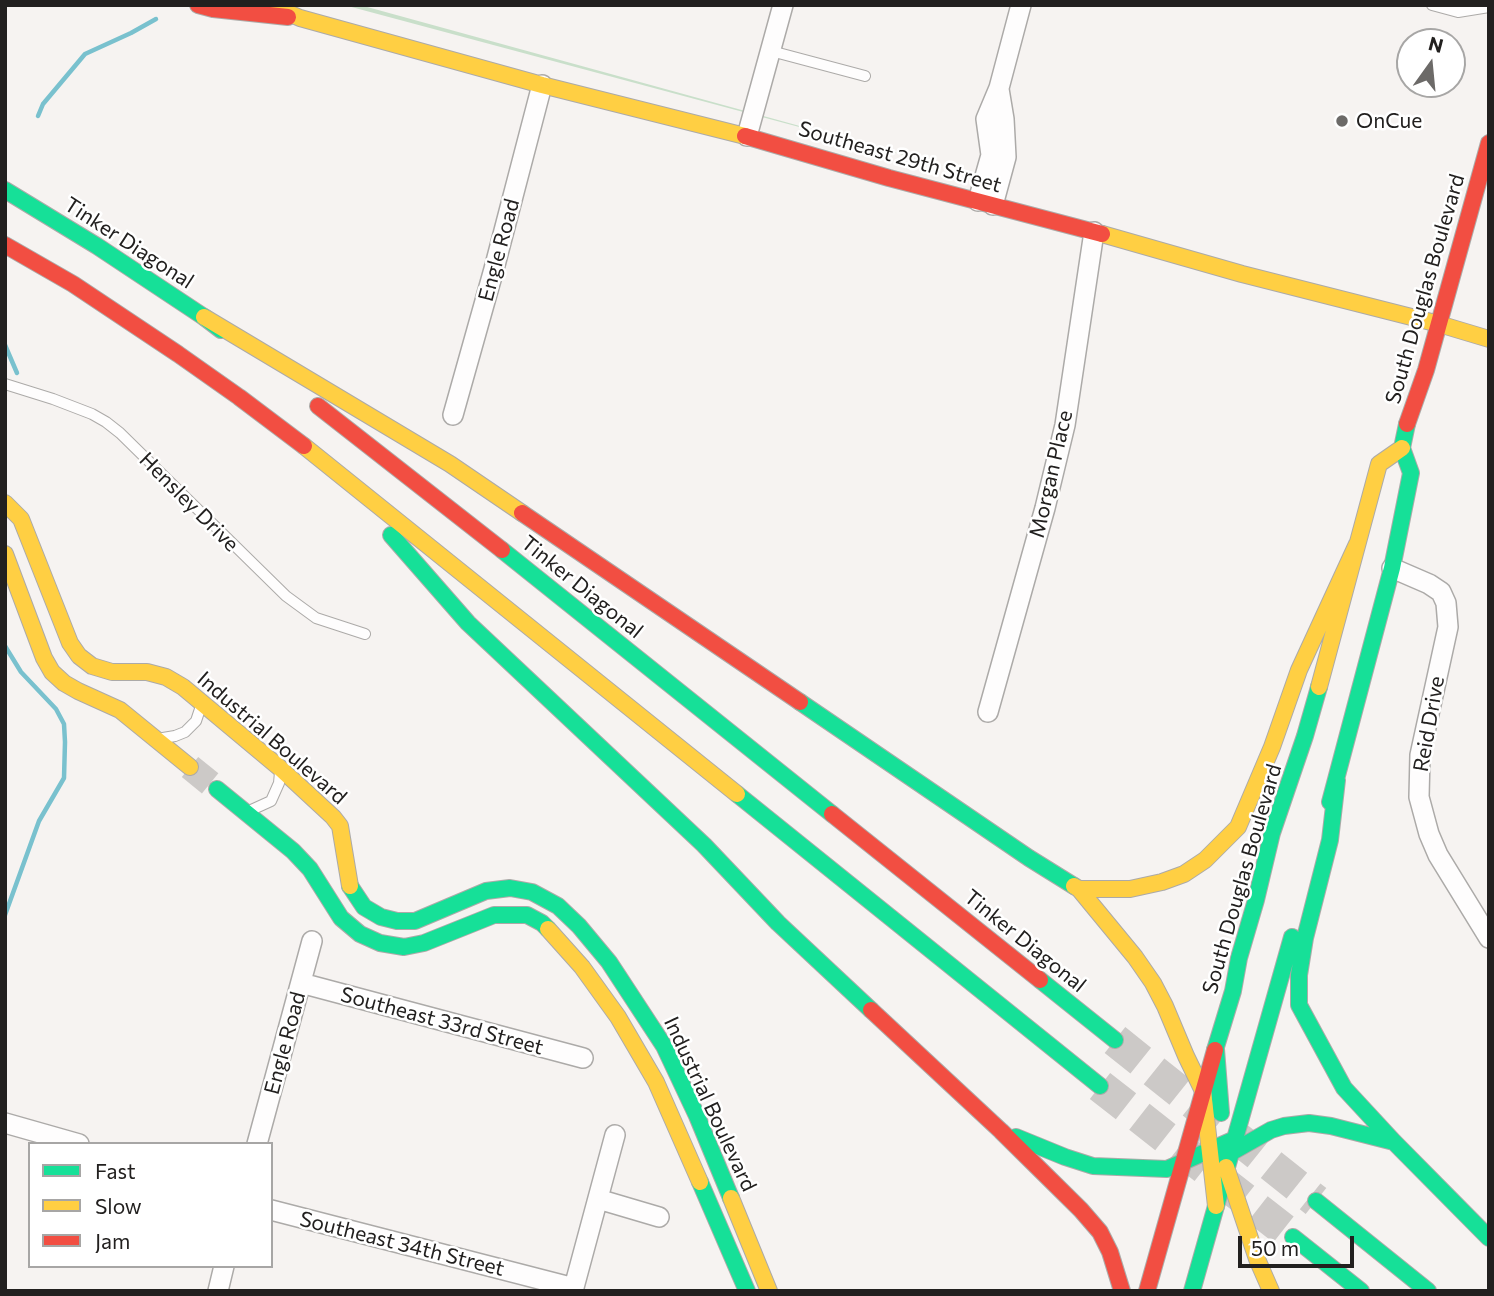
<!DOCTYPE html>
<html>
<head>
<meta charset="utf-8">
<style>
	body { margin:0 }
	#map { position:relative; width:1494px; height:1296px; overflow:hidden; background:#f6f3f1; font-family:Commissioner,sans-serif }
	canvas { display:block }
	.frame { position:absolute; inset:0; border:7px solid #22201f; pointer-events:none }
	.legend { position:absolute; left:28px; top:1142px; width:245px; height:126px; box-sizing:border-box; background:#fff; border:2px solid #a7a6a5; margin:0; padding:9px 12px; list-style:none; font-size:21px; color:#22201f }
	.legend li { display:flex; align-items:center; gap:14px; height:35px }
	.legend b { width:35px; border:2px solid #a7a6a5 }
	.north { position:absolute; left:1396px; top:28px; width:70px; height:70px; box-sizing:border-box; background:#fff; border:2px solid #a7a6a5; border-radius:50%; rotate:15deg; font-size:19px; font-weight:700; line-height:28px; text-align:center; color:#22201f }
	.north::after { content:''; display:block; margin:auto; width:24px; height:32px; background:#6c6a68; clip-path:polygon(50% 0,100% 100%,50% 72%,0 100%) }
	.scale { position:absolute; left:1238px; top:1236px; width:116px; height:32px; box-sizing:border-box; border:4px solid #22201f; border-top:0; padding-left:9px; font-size:21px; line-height:24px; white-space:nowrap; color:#22201f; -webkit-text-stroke:5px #fff; paint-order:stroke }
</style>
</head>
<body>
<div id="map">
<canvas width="1494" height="1296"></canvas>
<div class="frame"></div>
<ul class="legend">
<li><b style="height:9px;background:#16e098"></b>Fast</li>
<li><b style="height:9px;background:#ffcf43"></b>Slow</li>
<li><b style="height:9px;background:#f24e42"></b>Jam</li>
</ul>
<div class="north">N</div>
<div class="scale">50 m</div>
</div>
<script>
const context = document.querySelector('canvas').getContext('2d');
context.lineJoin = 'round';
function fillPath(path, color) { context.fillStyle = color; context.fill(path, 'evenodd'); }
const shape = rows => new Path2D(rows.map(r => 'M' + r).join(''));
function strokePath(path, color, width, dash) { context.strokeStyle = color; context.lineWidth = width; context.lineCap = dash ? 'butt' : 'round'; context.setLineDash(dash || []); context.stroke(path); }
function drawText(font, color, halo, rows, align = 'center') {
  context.font = font + ' Commissioner,sans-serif'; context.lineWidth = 5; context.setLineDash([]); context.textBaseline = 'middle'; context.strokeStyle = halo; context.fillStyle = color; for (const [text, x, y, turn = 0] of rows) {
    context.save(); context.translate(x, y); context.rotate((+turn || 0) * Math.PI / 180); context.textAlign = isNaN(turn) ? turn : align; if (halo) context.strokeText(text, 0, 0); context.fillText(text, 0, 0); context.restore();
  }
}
fillPath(shape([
	[344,5,360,5,956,169]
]), '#c9dfca');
strokePath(shape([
	[38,116,43,104,85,54,131,33,156,19],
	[5,345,17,373],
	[5,646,21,672,56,709,64,724,65,742,64,778,39,821,5,915]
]), '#79c1ce', 4.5);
strokePath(shape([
	[190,767,217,789]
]), '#ccc9c7', 26, [26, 13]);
strokePath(shape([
	[1115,1040,1316,1201],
	[1100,1086,1293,1237]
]), '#ccc9c7', 33, [33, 17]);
const lane = shape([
	[1432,5,1458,12,1489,7],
	[771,51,865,76],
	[5,384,53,399,92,414,106,422,120,433,286,596,316,618,365,634],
	[163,738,175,736,185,732,196,721,201,706],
	[249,811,271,801,279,783,280,772]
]);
const street = shape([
	[747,136,783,5],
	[978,201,991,155,986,119,999,88,1021,5],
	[993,205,1006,157,1004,119,999,89],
	[453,415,494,269,542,85],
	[1392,568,1429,584,1441,592,1446,603,1448,627,1420,755,1419,797,1429,834,1438,855,1489,938],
	[988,712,1045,508,1065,425,1094,232],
	[301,983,583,1058],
	[5,1123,79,1144],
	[257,1144,312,941],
	[598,1199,659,1217],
	[271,1210,574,1288],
	[218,1291,224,1266],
	[573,1291,615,1135]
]);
const fast = shape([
	[5,190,97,246,204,317,221,330],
	[391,535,468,623,704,845,778,923,871,1010],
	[502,550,832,814],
	[800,702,1029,858,1074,886],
	[1337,780,1330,840,1305,938,1299,975,1299,1005,1344,1088,1394,1142,1489,1238],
	[217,789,293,851,310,869,341,918,360,934,380,943,404,947,424,943,494,915,527,915,542,923,548,929],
	[737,794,1100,1086],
	[1330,802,1392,568,1411,473,1402,448,1407,424],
	[350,886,364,907,381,917,397,921,415,921,486,891,510,888,532,892,558,906,579,926,609,962,664,1046,697,1116,731,1198],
	[1040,980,1115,1040],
	[1216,1049,1221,1113],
	[1215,1050,1233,991,1239,958,1256,900,1272,833,1305,736,1319,687],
	[1016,1137,1065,1157,1093,1166,1167,1169,1235,1139],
	[1218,1160,1271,1130,1284,1126,1309,1123,1331,1126,1394,1142],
	[700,1182,747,1291],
	[1316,1201,1428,1291],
	[1293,1237,1361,1291],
	[1192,1291,1292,937]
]);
const slow = shape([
	[270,5,300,18,542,85,745,136],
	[1102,234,1242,274,1439,324,1489,339],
	[204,317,450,464,522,513],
	[304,446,737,794],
	[5,503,21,519,70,643,79,656,92,666,112,672,147,672,166,677,183,687,280,768,333,817,340,826,350,886],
	[5,554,44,658,52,672,64,683,78,691,120,710,190,767],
	[1319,687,1379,464,1402,448],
	[1074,886,1079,889,1135,957,1153,983,1165,1006,1186,1056,1203,1091,1216,1206],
	[1079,889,1130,889,1162,882,1184,874,1205,860,1238,827,1272,747,1299,670,1357,544],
	[548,929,582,967,618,1017,656,1082,700,1182],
	[1226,1167,1257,1259,1271,1291],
	[731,1198,769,1291]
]);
const jam = shape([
	[198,5,213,9,288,17],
	[745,136,889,178,1102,234],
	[5,245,73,284,178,354,239,397,304,446],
	[318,406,502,550],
	[1407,424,1426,370,1489,143],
	[522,513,800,702],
	[832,814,1040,980],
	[871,1010,1001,1131,1081,1210,1100,1232,1110,1252,1122,1291],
	[1147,1291,1215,1050]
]);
strokePath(lane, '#acaaa8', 12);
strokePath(street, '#acaaa8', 22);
strokePath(fast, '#acaaa8', 18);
strokePath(slow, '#acaaa8', 18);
strokePath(jam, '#acaaa8', 18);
strokePath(lane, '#fefdfd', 10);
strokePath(street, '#fefdfd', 19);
strokePath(fast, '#16e098', 16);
strokePath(slow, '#ffcf43', 16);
strokePath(jam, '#f24e42', 16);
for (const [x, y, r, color] of [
	[1342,121,7,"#6c6a68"]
]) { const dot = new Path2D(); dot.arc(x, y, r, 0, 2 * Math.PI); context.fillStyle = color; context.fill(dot); strokePath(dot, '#fff', 2.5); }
drawText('21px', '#22201f', '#fff', [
	["OnCue",1356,121]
], 'left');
drawText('21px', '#22201f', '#fff', [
	["Southeast 29th Street",900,157,16],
	["Tinker Diagonal",129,243,33],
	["Engle Road",499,250,-75],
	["South Douglas Boulevard",1425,289,-74],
	["Morgan Place",1051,474,-77],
	["Hensley Drive",189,502,45],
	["Tinker Diagonal",582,587,39],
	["Reid Drive",1429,724,-80],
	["Industrial Boulevard",272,738,41],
	["South Douglas Boulevard",1242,879,-74],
	["Tinker Diagonal",1025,941,39],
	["Southeast 33rd Street",442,1021,15],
	["Engle Road",285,1043,-75],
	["Industrial Boulevard",710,1104,65],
	["Southeast 34th Street",402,1244,14]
]);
</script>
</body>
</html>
